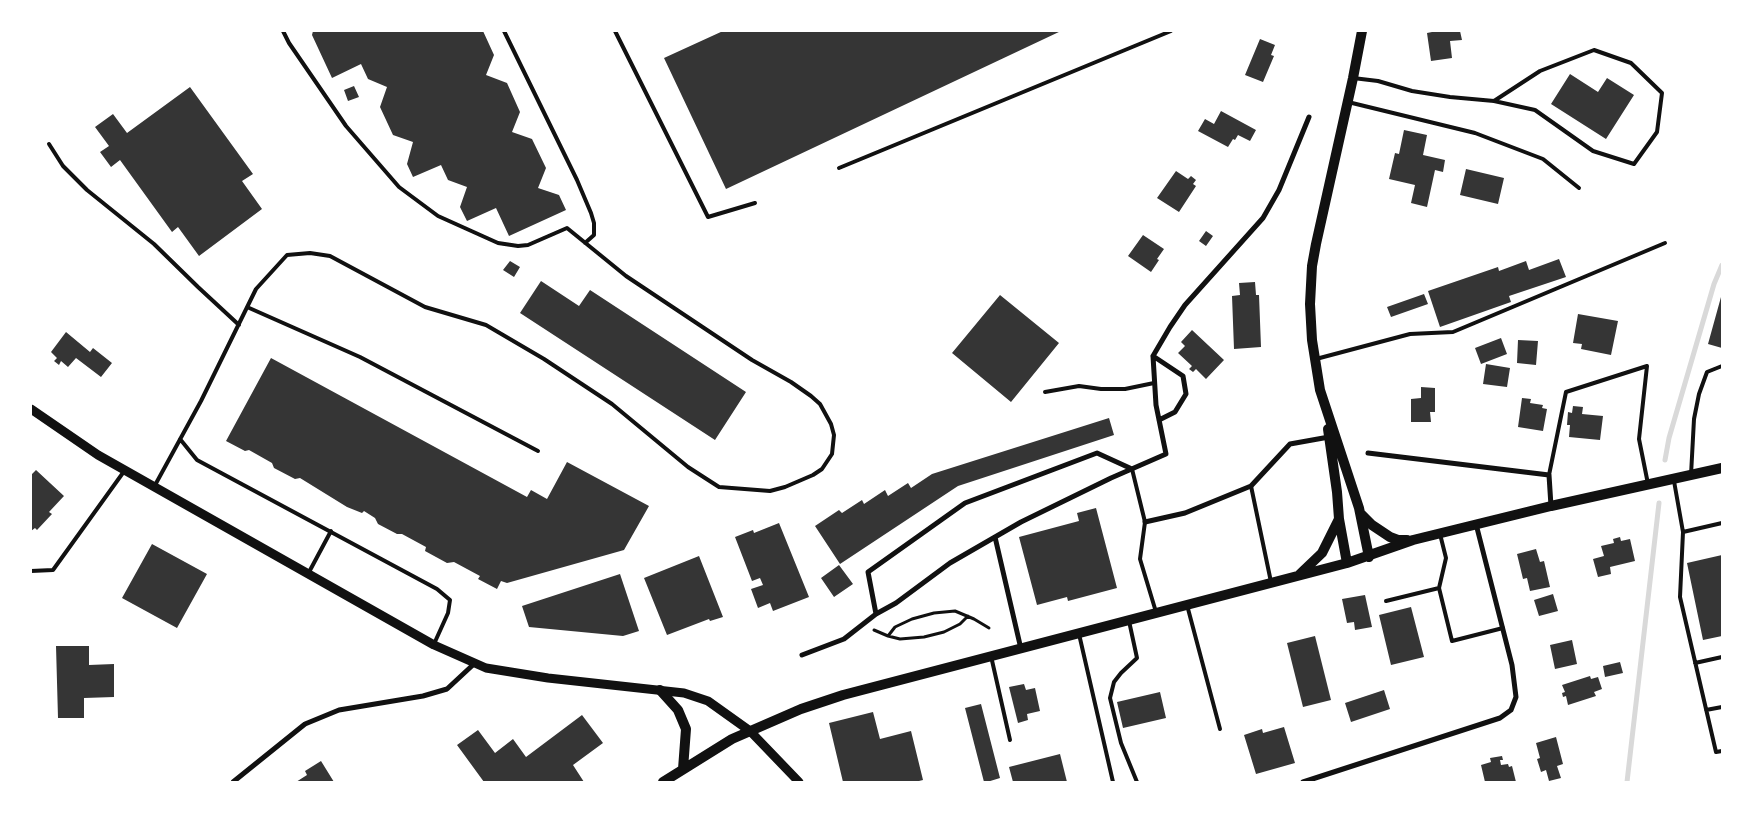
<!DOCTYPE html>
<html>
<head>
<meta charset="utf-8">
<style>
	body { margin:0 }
	#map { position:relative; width:1753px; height:813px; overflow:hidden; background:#fff; font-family:"Alegreya Sans",sans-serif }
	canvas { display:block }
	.frame { position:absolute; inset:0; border:32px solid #fff; pointer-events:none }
</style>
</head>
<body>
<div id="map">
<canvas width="1753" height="813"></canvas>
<div class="frame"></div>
</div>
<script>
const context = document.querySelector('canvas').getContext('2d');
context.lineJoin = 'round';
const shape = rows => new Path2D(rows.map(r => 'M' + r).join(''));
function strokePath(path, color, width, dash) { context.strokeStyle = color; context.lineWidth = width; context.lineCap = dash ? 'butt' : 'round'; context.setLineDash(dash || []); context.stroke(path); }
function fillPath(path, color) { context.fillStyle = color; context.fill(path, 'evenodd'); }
strokePath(shape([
	[1665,460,1669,438,1714,284,1722,265],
	[1627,782,1659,503]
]), '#d9d9d9', 5);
fillPath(shape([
	[313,31,483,31,494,55,486,75,507,83,520,112,512,132,532,139,546,168,538,188,559,195,566,210,509,236,496,208,467,221,460,207,467,187,448,180,441,165,413,177,407,164,413,142,393,135,380,107,387,87,368,79,361,64,332,78,312,35],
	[723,31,1061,31,726,189,664,58],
	[1437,31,1460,31,1462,40,1450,41,1452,58,1431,61,1427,33],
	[1260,39,1275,45,1271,55,1274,56,1263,82,1245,75],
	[1570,74,1598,92,1607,78,1634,95,1606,139,1551,104],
	[354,86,359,97,348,101,344,90],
	[190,87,253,174,242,181,262,209,199,256,178,227,172,232,120,160,111,167,100,152,109,146,95,127,113,114,127,133],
	[1221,111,1256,130,1250,141,1238,135,1235,140,1233,139,1228,147,1198,131,1205,119,1214,124],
	[1404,130,1427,135,1423,155,1445,160,1443,172,1435,170,1427,207,1411,203,1415,185,1389,179,1395,153,1399,154],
	[1466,169,1504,178,1498,204,1460,195],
	[1176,171,1188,179,1191,176,1196,180,1193,184,1196,186,1179,212,1157,198],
	[1206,231,1213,236,1206,246,1199,241],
	[1143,235,1164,249,1157,259,1159,260,1151,272,1128,256],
	[1559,259,1566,277,1509,296,1511,302,1440,327,1428,291,1498,267,1499,271,1526,261,1529,270],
	[510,261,520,267,514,277,503,270],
	[541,281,579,306,590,290,746,392,715,440,520,313],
	[1255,282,1256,295,1259,295,1261,347,1234,349,1232,296,1240,295,1239,283],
	[1424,294,1428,304,1391,317,1387,307],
	[1000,295,1059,343,1011,402,952,353],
	[1721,297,1722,297,1722,348,1708,344],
	[1578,314,1618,321,1611,355,1581,349,1582,344,1573,343],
	[1192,330,1224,360,1206,379,1196,369,1193,372,1189,369,1192,366,1178,353,1185,346,1181,342],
	[66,332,90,352,93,348,112,363,101,377,76,358,68,367,61,361,59,365,54,361,57,358,51,352],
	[1501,338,1507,354,1481,364,1475,348],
	[1518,340,1538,341,1536,365,1517,363],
	[271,358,527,497,531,490,547,499,567,462,649,506,624,550,507,583,501,581,497,589,478,579,480,576,454,562,447,563,425,551,426,547,402,534,397,534,378,524,375,518,364,511,362,513,347,507,300,478,295,479,274,468,272,463,249,450,245,451,226,441],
	[1486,364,1510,368,1507,387,1483,384],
	[1421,387,1435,388,1435,412,1430,412,1431,422,1411,422,1411,399,1421,398],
	[1522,398,1531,399,1530,403,1543,405,1542,408,1547,409,1543,431,1518,427],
	[1573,406,1583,407,1582,414,1603,416,1600,440,1569,437,1570,425,1567,425,1568,412,1572,413],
	[1109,418,1114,435,958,486,840,564,815,526,839,510,842,513,862,500,864,504,885,490,888,496,908,483,911,488,932,474],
	[36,470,64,496,49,512,52,514,37,530,35,528,31,531,31,475],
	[1096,508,1117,588,1068,601,1067,597,1037,605,1019,537,1079,521,1077,513],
	[779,523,809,597,773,611,770,603,758,608,751,589,763,585,760,578,752,581,735,537,753,530,754,533],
	[1620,537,1621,541,1630,539,1635,561,1610,567,1611,574,1598,577,1593,559,1604,556,1601,546,1614,543,1613,539],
	[152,544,207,574,177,628,122,598],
	[1536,549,1540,562,1544,561,1550,587,1530,591,1527,578,1523,579,1517,554],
	[1722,555,1722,636,1703,640,1687,563],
	[699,556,723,617,710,621,709,619,667,635,644,578],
	[839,565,853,584,834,597,821,578],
	[620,574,639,631,623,636,529,627,522,606],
	[1553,594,1558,611,1539,616,1534,600],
	[1365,595,1372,627,1355,630,1354,622,1347,623,1342,599],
	[1411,607,1424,657,1391,665,1379,615],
	[1315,636,1331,700,1303,707,1287,643],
	[1572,640,1577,664,1555,669,1550,645],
	[56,646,89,646,89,665,114,664,114,697,84,698,84,718,58,718],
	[1620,662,1623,673,1605,677,1603,666],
	[1590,676,1591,679,1598,677,1602,689,1594,692,1596,696,1568,705,1566,696,1563,697,1562,693,1565,692,1562,685],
	[1024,684,1026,690,1035,688,1040,711,1027,714,1028,720,1018,723,1009,687],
	[1384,690,1390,709,1351,722,1345,703],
	[1160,692,1166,718,1123,728,1117,702],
	[981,704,1000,778,987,782,984,782,965,708],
	[873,712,880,739,911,731,923,780,915,782,843,782,829,723],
	[582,715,603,743,573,765,584,782,484,782,457,745,478,730,495,753,513,739,526,757],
	[1284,727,1295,763,1256,774,1244,735,1262,729,1263,733],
	[1556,737,1563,764,1557,766,1561,778,1549,781,1546,770,1541,772,1537,759,1540,758,1536,743],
	[1060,754,1067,782,1013,782,1009,767],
	[1502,756,1503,760,1500,760,1501,765,1508,764,1509,767,1512,766,1516,782,1485,782,1481,765,1491,762,1490,758],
	[321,761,334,782,296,782,307,775,305,771]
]), '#353535');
strokePath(shape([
	[874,630,888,636,900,639,924,637,944,632,960,624,968,616],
	[888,636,895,627,912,619,934,613,955,611,974,619,989,628]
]), '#111', 3);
strokePath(shape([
	[504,31,577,180,591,213,594,223,594,235,585,243],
	[615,31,708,217,755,203],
	[1353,78,1378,81,1412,91,1450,97,1494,101,1540,71,1594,50,1631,63,1662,93,1657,132,1634,164,1593,151,1535,110,1494,101],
	[1348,102,1475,133,1543,159,1579,188],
	[49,144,63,166,87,190,154,244,198,287,239,325],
	[839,168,1171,31],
	[247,307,360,357,538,451],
	[1316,359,1410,334,1453,332,1665,243],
	[1045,392,1079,386,1101,389,1125,389,1154,383],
	[180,439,197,460,437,589,450,600,448,613,434,644],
	[1132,469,1145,522,1140,559,1156,612],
	[1549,475,1566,392,1647,366,1639,439,1648,484],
	[1691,475,1694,419,1699,394,1707,372,1722,366],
	[1674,481,1683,532,1680,597,1716,752,1722,751],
	[1251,486,1271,582],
	[154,487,201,401,256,289,287,255,310,253,330,256,425,307,486,325,544,359,612,404,688,467,719,487,770,491,785,487,813,475,822,469,832,454,834,435,831,424,820,404,811,396,791,382,752,360,626,276,567,228,528,245,518,246,498,243,438,216,399,187,346,126,289,43,283,31],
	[1683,532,1722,523],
	[1440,534,1446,558,1439,588,1452,641,1503,628],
	[31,571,53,570,125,470],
	[308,574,331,531],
	[1386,601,1439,588],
	[1187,605,1220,729],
	[1129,621,1137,658,1121,673,1114,682,1110,698,1121,743,1137,782],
	[1079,634,1113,782],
	[991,656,1010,740],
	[1695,663,1722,657],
	[1706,710,1722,707]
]), '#111', 4);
strokePath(shape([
	[1153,356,1183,376,1186,394,1175,412,1159,420],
	[1368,453,1549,475,1551,506],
	[1145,522,1185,513,1251,486,1290,444,1329,437],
	[995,537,1021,649],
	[876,614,868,572,965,503,1097,453,1132,469],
	[802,655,844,639,876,614,896,603,950,563,1021,522,1111,478,1166,454,1156,405,1153,356,1170,327,1185,305,1263,218,1279,190,1309,117],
	[233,782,305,724,339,710,423,696,447,689,475,663],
	[1303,782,1500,718,1511,710,1516,697,1512,665,1476,524]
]), '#111', 5);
strokePath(shape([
	[31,409,98,455,434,645,486,668,548,678,684,693,708,701,750,731,799,782]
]), '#111', 9);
strokePath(shape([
	[1362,31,1353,78,1316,244,1312,266,1310,304,1312,340,1320,390,1359,508,1369,557],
	[1328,429,1337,492,1339,519,1347,563],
	[1360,513,1372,525,1390,537,1398,540,1407,540],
	[1300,574,1322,553,1339,519],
	[660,690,678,710,686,729,683,769],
	[663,782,732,739,801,709,843,695,1347,563,1413,540,1551,506,1722,468]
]), '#111', 10);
</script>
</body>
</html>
